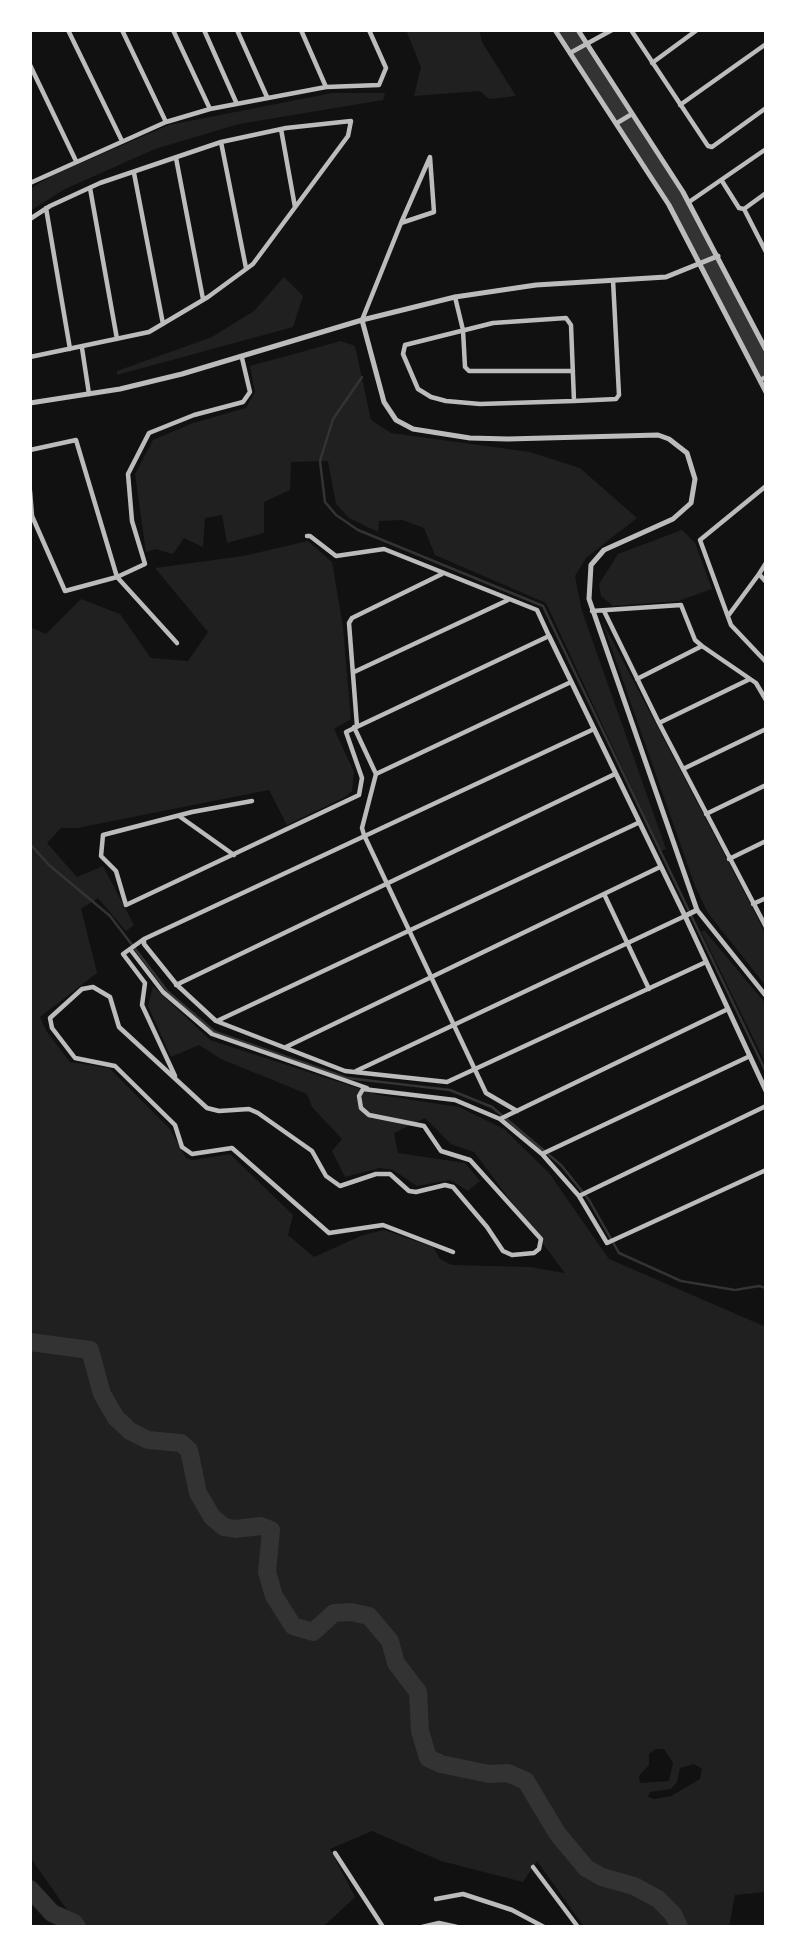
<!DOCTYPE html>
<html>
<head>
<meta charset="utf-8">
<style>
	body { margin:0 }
	#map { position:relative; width:796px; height:1957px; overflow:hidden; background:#111; font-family:Signika,sans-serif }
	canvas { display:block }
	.frame { position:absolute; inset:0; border:32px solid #fff; pointer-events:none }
</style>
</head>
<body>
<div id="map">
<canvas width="796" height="1957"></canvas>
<div class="frame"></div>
</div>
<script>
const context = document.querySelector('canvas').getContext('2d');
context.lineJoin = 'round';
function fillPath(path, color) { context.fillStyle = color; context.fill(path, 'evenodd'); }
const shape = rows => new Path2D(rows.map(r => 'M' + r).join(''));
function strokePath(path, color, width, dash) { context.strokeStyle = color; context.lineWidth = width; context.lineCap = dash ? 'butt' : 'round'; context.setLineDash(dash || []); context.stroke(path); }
fillPath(shape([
	[406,30,479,30,482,42,516,96,489,99,480,91,414,96,421,67],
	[332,93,385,93,383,100,239,124,155,149,65,189,30,211,30,189,51,176,169,125],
	[284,277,303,296,293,327,117,375,117,371,212,337,254,311],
	[341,341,355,346,371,420,391,433,530,452,580,468,637,518,586,558,575,576,582,611,666,849,661,851,546,603,435,555,424,528,402,520,379,521,378,532,349,518,336,504,328,461,291,462,290,490,264,502,264,533,227,543,222,515,205,518,203,547,184,538,173,554,155,549,146,552,135,474,153,440,193,423,246,408,255,392,250,366],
	[682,530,695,543,712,589,678,601,613,606,601,596,599,584,618,554],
	[308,541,332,562,343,627,351,719,334,729,354,772,352,791,345,797,287,825,269,790,77,828,61,828,47,843,77,877,103,866,134,925,126,931,98,898,81,909,97,973,40,1017,47,1032,70,1062,109,1068,170,1129,186,1158,193,1160,230,1154,293,1215,288,1235,314,1257,363,1235,384,1230,433,1247,440,1259,452,1265,530,1267,565,1273,474,1152,451,1144,425,1118,394,1133,398,1153,465,1163,480,1181,468,1191,450,1180,417,1186,393,1170,380,1168,345,1177,332,1151,342,1139,312,1107,307,1094,221,1059,199,1045,171,1057,148,1006,153,986,210,1040,379,1095,459,1107,504,1129,549,1173,609,1259,766,1327,766,1892,735,1895,729,1927,584,1927,537,1861,523,1882,441,1861,372,1831,330,1849,355,1897,323,1927,79,1927,30,1857,30,627,46,634,81,599,120,614,151,658,188,661,208,632,155,568,243,556],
	[656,1749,664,1749,673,1763,669,1781,640,1783,639,1776,649,1765,649,1754],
	[694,1764,702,1769,700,1779,671,1796,655,1799,648,1797,650,1792,671,1789,677,1782,680,1768],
	[602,621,766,934,766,986,708,913,695,886],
	[701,931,705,931,766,1004,766,1064]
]), '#202020');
strokePath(shape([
	[362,377,333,419,320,461,325,502,336,515,358,530,543,606,766,1072],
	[30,844,49,865,110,916,168,992,215,1032,347,1078,450,1090,492,1107,561,1165,589,1200,619,1253,681,1281,735,1290,759,1286,766,1288]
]), '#333', 2.5);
strokePath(shape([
	[568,30,678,199,766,372],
	[30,1342,90,1350,102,1394,116,1418,130,1431,148,1440,181,1443,189,1450,198,1493,212,1517,224,1527,235,1529,261,1526,271,1530,267,1572,274,1596,293,1626,313,1632,334,1613,351,1612,369,1616,390,1641,396,1663,418,1692,420,1731,428,1758,441,1764,489,1774,508,1773,526,1781,557,1833,586,1868,602,1877,634,1886,658,1899,673,1914,679,1927],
	[30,1889,52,1913,74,1923,77,1927]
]), '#333', 18);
strokePath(shape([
	[68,30,122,141],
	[122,30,166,122],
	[173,30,210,109],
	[204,30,236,102],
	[237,30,267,97],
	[301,30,326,87],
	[631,30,708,146,712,147,766,108],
	[570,53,612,30],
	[652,63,697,30],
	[30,65,76,161],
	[680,105,766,44],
	[617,123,632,114],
	[281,129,295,207],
	[221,142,246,268],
	[176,158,203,299],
	[134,173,163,324],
	[722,181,739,208,744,209,766,252],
	[30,183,166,122,210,109,326,87,379,85,386,68,369,30],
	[90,188,117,339],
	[689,202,766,149],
	[46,208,70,349],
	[744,209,766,193],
	[30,219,50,206,100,183,221,142,286,128,351,121,348,136,253,264,208,297,149,332,30,357],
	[455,297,463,330,465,367,469,371,573,371],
	[362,320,401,223,430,157,434,212,401,223],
	[82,348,89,394],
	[760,380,766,377],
	[574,401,571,325,566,318,493,323,405,345,403,354,418,389,431,397,446,401,480,404,574,401,616,399,619,395,613,280],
	[30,450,76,440,117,577,65,591,32,516,30,491],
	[766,486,700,540,731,625,766,662],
	[766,563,759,574,766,582],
	[592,611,681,605,695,640,702,646],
	[604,611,659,723,766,927],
	[728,616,759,574],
	[177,643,117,577,145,564,132,521,128,474,149,433,194,415,243,402,250,392,242,358],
	[354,672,508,600],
	[637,679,702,646,756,683,766,700],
	[659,723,750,679],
	[357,726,349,623,352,618,442,574],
	[354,727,376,774,362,828,364,835,486,1093,517,1111],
	[594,729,144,939,144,944,177,985,216,1021,345,1071,447,1082,706,962],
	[683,769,766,729],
	[376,774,571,682],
	[252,801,192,812,103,835,101,856,116,871,126,905,359,795,362,778,346,732,549,636,537,610,384,549,336,556,310,536,307,536],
	[706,814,766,785],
	[179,816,234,855],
	[729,859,766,841],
	[605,896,649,989],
	[753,904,766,898],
	[697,910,766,996],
	[130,949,144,939],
	[176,985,615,774],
	[217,1021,638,823],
	[286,1047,660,867],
	[356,1071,685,916],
	[175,1076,142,1005,145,983,123,954,130,949,163,992,212,1034,367,1088],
	[500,1119,728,1009],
	[542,1154,750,1056],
	[579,1196,766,1106],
	[453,1252,383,1225,329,1233,232,1148,192,1154,182,1147,175,1125,115,1066,75,1058,52,1028,50,1018,82,989,93,987,110,997,119,1027,207,1108,219,1111,249,1109,258,1113,312,1151,326,1176,340,1186,376,1174,390,1174,409,1191,416,1192,445,1185,453,1187,487,1227,503,1251,512,1255,534,1253,539,1249,541,1239,470,1160,441,1151,424,1126,369,1115,361,1108,359,1096,363,1089,455,1100,500,1119,542,1154,579,1196,607,1243,766,1170],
	[335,1853,383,1927],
	[533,1867,578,1927],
	[436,1899,463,1894,512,1910,544,1927],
	[422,1927,439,1923,457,1927]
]), '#bcbcbc', 4.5);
strokePath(shape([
	[555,30,669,205,766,392],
	[578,30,683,192,766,350],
	[362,320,384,402,396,420,413,429,470,438,508,439,658,435,669,439,687,453,695,479,691,503,673,519,604,550,591,565,589,599,697,910,685,916,766,1091],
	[30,403,120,389,182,374,362,320,455,297,536,285,666,277,718,256],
	[549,636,685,916]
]), '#bcbcbc', 5);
</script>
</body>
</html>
